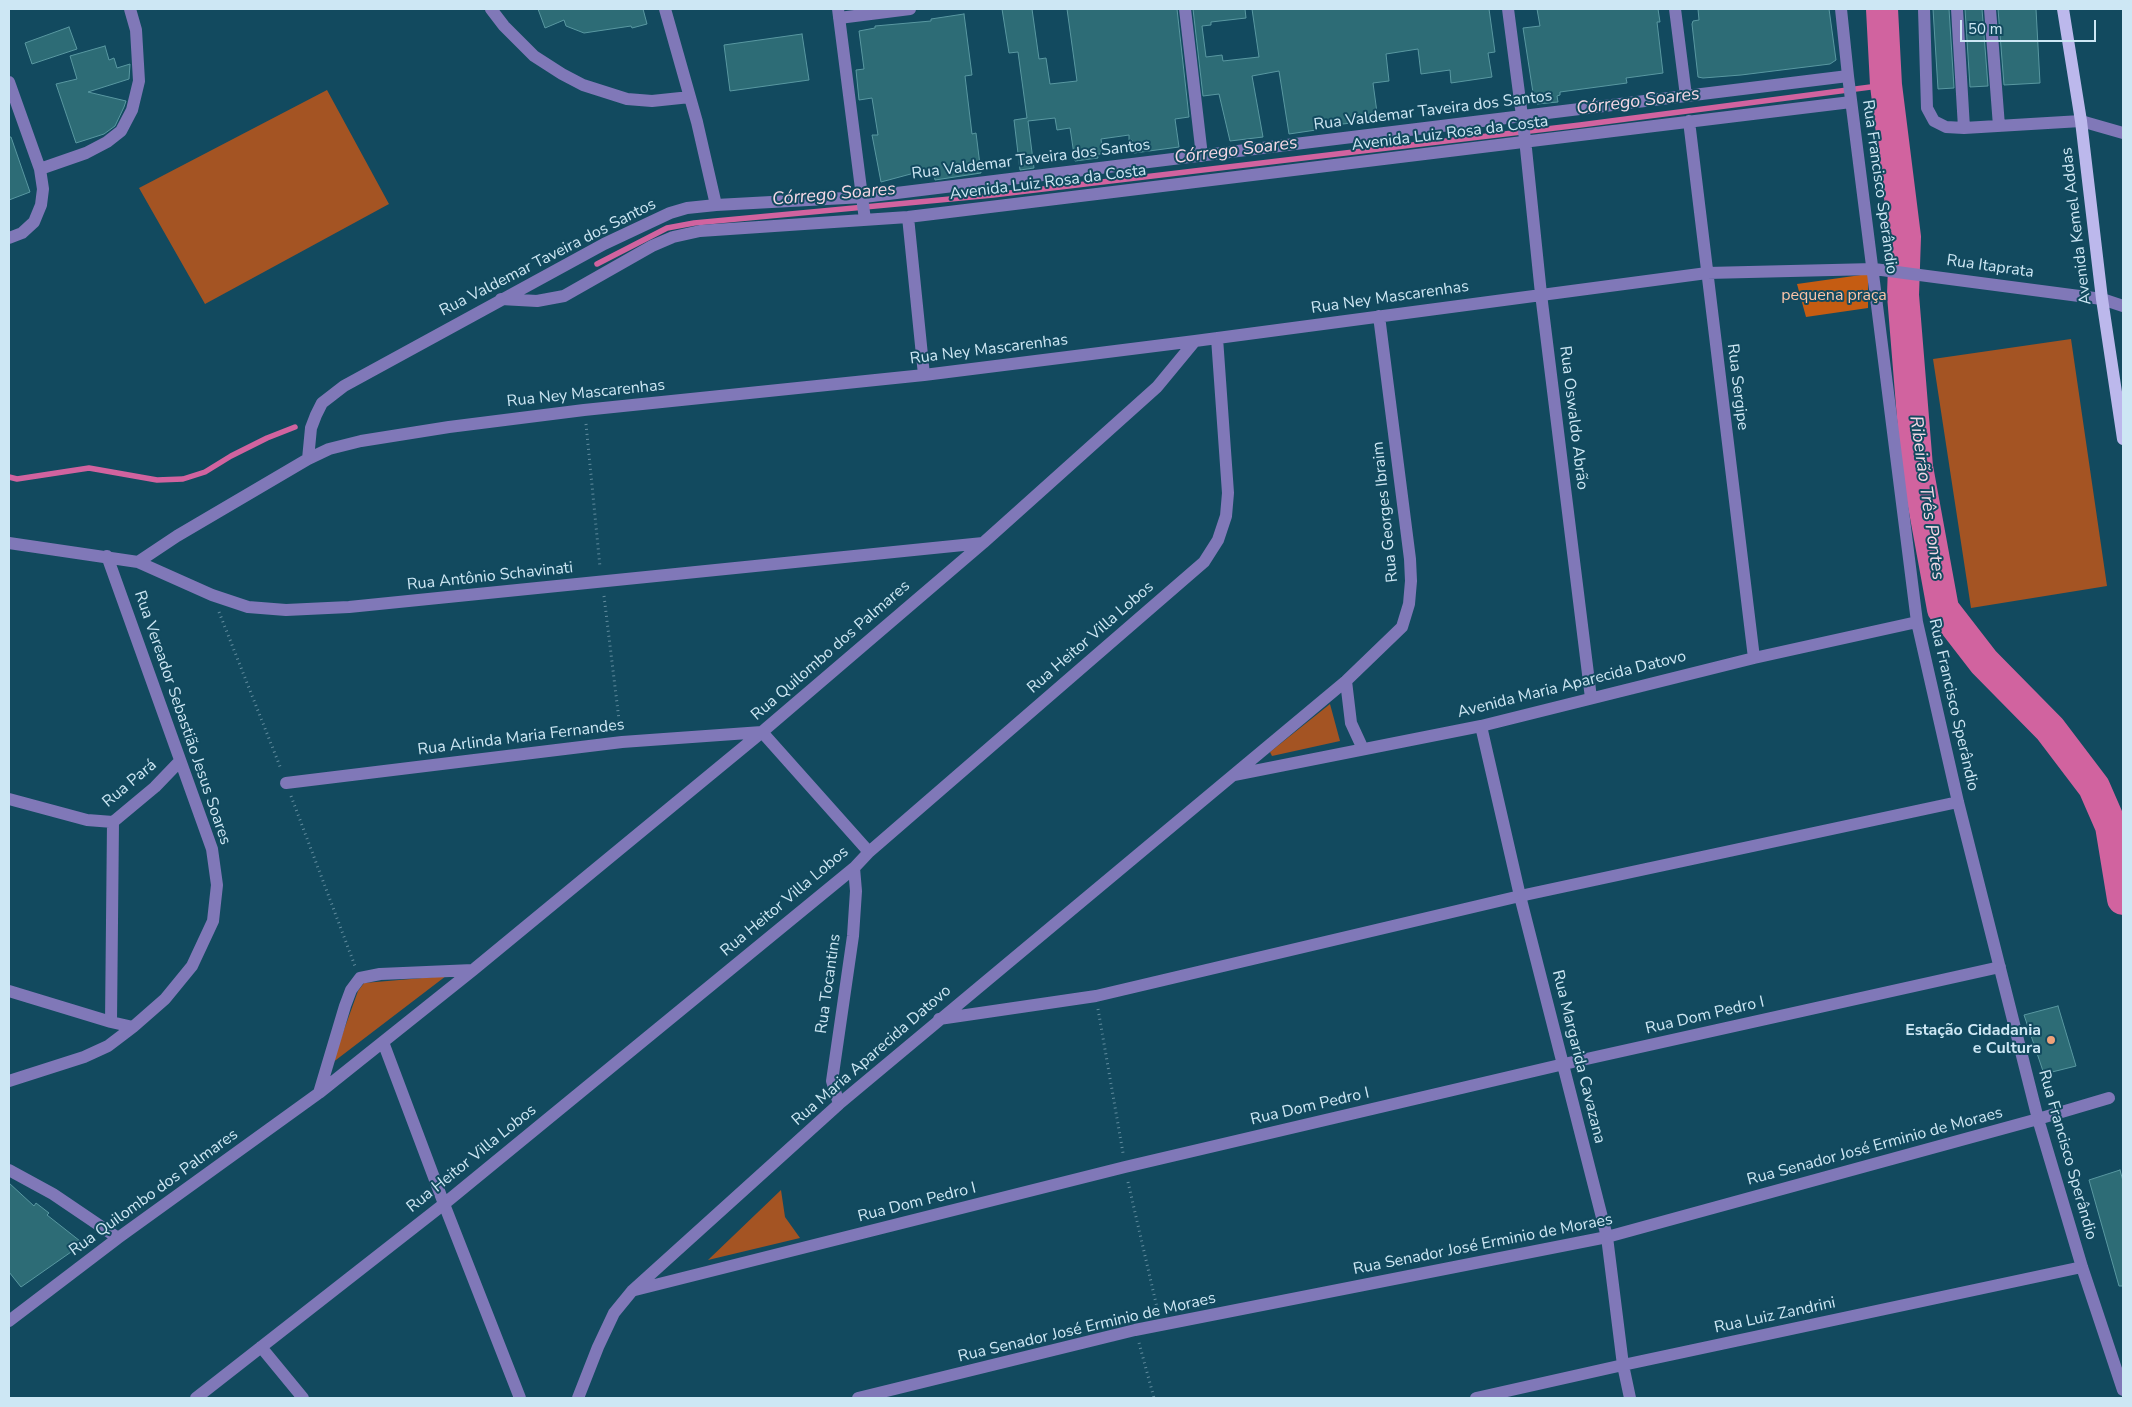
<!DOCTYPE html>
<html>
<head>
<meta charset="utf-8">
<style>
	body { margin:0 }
	#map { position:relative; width:2132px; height:1407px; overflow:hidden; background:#124a5f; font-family:"Nunito Sans",sans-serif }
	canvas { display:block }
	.frame { position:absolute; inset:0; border:10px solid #cde7f4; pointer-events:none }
	.scale { position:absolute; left:1960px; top:20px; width:136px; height:22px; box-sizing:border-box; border:2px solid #cde7f4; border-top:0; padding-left:6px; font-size:15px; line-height:18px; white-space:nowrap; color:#cde7f4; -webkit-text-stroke:4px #124a5f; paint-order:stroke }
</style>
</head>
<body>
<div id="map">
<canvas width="2132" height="1407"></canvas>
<div class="frame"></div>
<div class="scale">50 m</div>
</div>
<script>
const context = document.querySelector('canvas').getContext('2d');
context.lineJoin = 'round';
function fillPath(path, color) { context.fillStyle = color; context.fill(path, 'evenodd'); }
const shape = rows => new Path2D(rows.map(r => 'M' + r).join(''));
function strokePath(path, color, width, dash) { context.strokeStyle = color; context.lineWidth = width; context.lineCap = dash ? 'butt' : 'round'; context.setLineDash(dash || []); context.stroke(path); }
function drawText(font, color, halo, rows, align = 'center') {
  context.font = font + ' "Nunito Sans",sans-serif'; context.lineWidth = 4; context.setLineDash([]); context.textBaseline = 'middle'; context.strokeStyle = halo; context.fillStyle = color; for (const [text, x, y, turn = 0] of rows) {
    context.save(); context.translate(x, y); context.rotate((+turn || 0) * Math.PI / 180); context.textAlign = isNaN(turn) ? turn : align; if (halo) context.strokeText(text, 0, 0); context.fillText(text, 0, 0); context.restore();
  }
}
fillPath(shape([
	[327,90,389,204,205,304,139,188],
	[2071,339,2107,586,1971,608,1933,359],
	[1330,704,1340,741,1272,756,1270,752],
	[446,976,332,1063,358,991,364,983],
	[781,1190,785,1217,800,1238,708,1260]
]), '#a45423');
fillPath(shape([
	[1868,274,1868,308,1806,317,1797,284]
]), '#c55c12');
strokePath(shape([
	[597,264,667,228,694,223,993,195,1580,125,1886,85],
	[9,477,17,479,89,468,157,480,183,479,205,472,231,456,267,438,295,427]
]), '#d1639f', 5.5);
strokePath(shape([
	[1882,9,1886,85,1905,237,1903,295,1917,467,1943,609,1984,662,2050,729,2094,787,2111,826,2123,899]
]), '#d1639f', 32);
const building = shape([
	[538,9,643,9,647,24,632,28,631,26,584,33,566,26,564,20,545,28,538,9],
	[1002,9,1032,9,1039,59,1046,58,1050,84,1077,81,1067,9,1177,9,1189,117,1175,119,1179,147,1134,153,1132,140,1129,141,1129,135,1101,139,1103,154,1097,154,1098,158,1075,161,1070,128,1057,130,1055,118,1028,121,1034,168,1020,170,1014,120,1027,118,1018,52,1009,53,1002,9],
	[1193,9,1245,9,1246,18,1211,22,1211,25,1202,26,1206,57,1222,55,1223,61,1259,57,1252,9,1489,9,1495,52,1488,53,1492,77,1451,83,1450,70,1421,74,1418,49,1386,54,1389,81,1373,83,1378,120,1316,127,1316,130,1289,134,1279,71,1252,76,1263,137,1230,141,1219,94,1203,96,1193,9],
	[1537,9,1658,9,1660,22,1657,22,1663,73,1626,78,1627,83,1560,92,1560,95,1557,96,1558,102,1537,104,1534,99,1523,28,1540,26,1537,9],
	[1698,9,1829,9,1836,60,1830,64,1741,75,1703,78,1698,77,1692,24,1693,21,1699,20,1698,9],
	[1933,9,1949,9,1954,88,1938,89,1933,9],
	[1965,9,1982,9,1988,86,1970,87,1965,9],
	[1998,9,2036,9,2040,83,2004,85,1998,9],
	[964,14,972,75,965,76,972,134,976,133,981,173,935,180,933,168,881,182,872,135,878,135,872,98,859,100,856,70,864,69,859,31,875,28,875,26,931,21,931,19,964,14],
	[69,27,77,49,32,64,25,43,69,27],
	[802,34,809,80,730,91,724,45,802,34],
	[105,46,109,60,114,58,117,68,130,64,129,79,88,92,126,101,124,107,115,126,104,134,76,143,56,84,77,79,70,56,105,46],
	[9,137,11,137,30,192,9,200,9,137],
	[2058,1006,2076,1066,2044,1074,2024,1015,2058,1006],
	[2120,1170,2123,1181,2123,1286,2119,1286,2089,1180,2120,1170],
	[9,1183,34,1206,36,1203,49,1213,47,1215,80,1241,71,1252,21,1287,9,1272,9,1183]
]);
fillPath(building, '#2d6c76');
strokePath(building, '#5998a1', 1);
strokePath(shape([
	[586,424,600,567],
	[604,596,620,728],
	[219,612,281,769],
	[291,796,355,966],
	[1098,1009,1123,1153],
	[1128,1182,1158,1312],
	[1139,1343,1154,1398]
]), '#618c9e', 3, [1, 4]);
strokePath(shape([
	[491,9,504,26,534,56,562,74,583,85,627,99,652,101,690,97],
	[665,9,697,122,716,205],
	[838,9,865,220],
	[1185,9,1202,156],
	[1508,9,1525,139,1541,294,1591,698],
	[1675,9,1686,96],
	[1841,9,1848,76,1917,622,1958,802,2038,1119,2082,1267,2123,1390],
	[1924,9,1927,108,1934,121,1946,127,1964,128,2081,121,2123,133],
	[1957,9,1964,128],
	[1990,9,1999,126],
	[839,18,910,9],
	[9,82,40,169,43,189,41,205,34,222,22,233,9,238],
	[1689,121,1754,658],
	[40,169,86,153,107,142,121,131,132,110,139,81,136,30,130,9],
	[908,217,924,375],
	[501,299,537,301,564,296,652,246,673,237,700,231,908,217,1851,102],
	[308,459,311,428,316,415,322,403,344,386,604,244,670,213,687,208,716,205,864,197,1848,76],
	[9,543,138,562,212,595,248,607,286,610,349,607,983,543],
	[138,562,177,536,308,459,329,449,361,441,449,427,584,410,924,375,1195,341,1707,273,1874,269,2102,299,2123,306],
	[1346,681,1351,723,1363,749],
	[1481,726,1520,896,1607,1237,1623,1365,1630,1398],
	[1234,775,1481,726,1754,658,1917,622],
	[286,783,622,742,762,732,869,852],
	[9,799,87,820,113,822,155,787,180,761],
	[9,991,111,1022,133,1027],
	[939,1019,1096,996,1520,896,1958,802],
	[111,1022,113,822],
	[383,1042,444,1204,520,1398],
	[9,1081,84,1057,108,1046,133,1027,165,999,192,966,213,921,217,885,212,849,107,556],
	[319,1093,345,1006,351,990,360,978,380,974,473,970],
	[839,1104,832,1081,853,936,856,891,854,868],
	[9,1170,53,1194,118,1238],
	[635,1290,1125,1167,1564,1064,2000,967],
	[9,1321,118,1238,319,1093,473,970,762,732,983,543,1157,387,1195,341],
	[261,1347,303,1398],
	[196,1398,444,1204,854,868,869,852,1204,562,1218,540,1226,516,1228,493,1217,338],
	[578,1398,598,1347,614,1313,632,1291,839,1104,1346,681,1402,627,1409,604,1411,581,1410,559,1379,316],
	[858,1398,1135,1330,1607,1237,2038,1119,2109,1098],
	[1476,1398,1623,1365,2082,1267]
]), '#8078b8', 12);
strokePath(shape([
	[2063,9,2081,121,2102,299,2123,439]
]), '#bcb8ec', 12);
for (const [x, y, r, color] of [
	[2051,1040,5,"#f0a279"]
]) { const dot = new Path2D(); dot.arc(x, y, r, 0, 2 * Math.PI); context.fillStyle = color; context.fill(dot); strokePath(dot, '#124a5f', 2); }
drawText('16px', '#cde7f4', '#124a5f', [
	["Rua Valdemar Taveira dos Santos",1433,111,-7],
	["Avenida Luiz Rosa da Costa",1450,134,-7],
	["Rua Valdemar Taveira dos Santos",1031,160,-7],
	["Avenida Luiz Rosa da Costa",1048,183,-7],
	["Rua Francisco Sperândio",1879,187,82],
	["Avenida Kemel Addas",2077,226,-97],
	["Rua Valdemar Taveira dos Santos",548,258,-27],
	["Rua Itaprata",1990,267,8],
	["Rua Ney Mascarenhas",1390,298,-8],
	["Rua Ney Mascarenhas",989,350,-7],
	["Rua Sergipe",1737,387,83],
	["Rua Ney Mascarenhas",586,394,-6],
	["Rua Oswaldo Abrão",1573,418,83],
	["Rua Georges Ibraim",1386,512,-96],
	["Rua Antônio Schavinati",490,577,-6],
	["Rua Heitor Villa Lobos",1091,638,-41],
	["Rua Quilombo dos Palmares",831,651,-41],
	["Avenida Maria Aparecida Datovo",1572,685,-14],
	["Rua Francisco Sperândio",1953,705,77],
	["Rua Vereador Sebastião Jesus Soares",182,718,71],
	["Rua Arlinda Maria Fernandes",521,738,-7],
	["Rua Pará",130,784,-40],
	["Rua Heitor Villa Lobos",785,902,-40],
	["Rua Tocantins",829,984,-82],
	["Rua Dom Pedro I",1705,1016,-13],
	["Rua Maria Aparecida Datovo",872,1056,-41],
	["Rua Margarida Cavazana",1578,1057,76],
	["Rua Dom Pedro I",1310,1107,-13],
	["Rua Senador José Erminio de Moraes",1875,1147,-15],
	["Rua Francisco Sperândio",2067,1155,74],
	["Rua Heitor Villa Lobos",472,1159,-39],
	["Rua Quilombo dos Palmares",154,1193,-36],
	["Rua Dom Pedro I",917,1203,-14],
	["Rua Senador José Erminio de Moraes",1483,1245,-11],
	["Rua Luiz Zandrini",1775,1316,-12],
	["Rua Senador José Erminio de Moraes",1087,1328,-13]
]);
drawText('16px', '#fbc4a8', '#124a5f', [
	["pequena praça",1834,296]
]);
drawText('bold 16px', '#cde7f4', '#124a5f', [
	["Estação Cidadania",2041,1031],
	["e Cultura",2041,1049]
], 'right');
drawText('italic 18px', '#f6d9e6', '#124a5f', [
	["Córrego Soares",1638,102,-7],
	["Córrego Soares",1236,151,-7],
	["Córrego Soares",834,195,-5],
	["Ribeirão Três Pontes",1926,498,82]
]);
</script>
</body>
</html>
